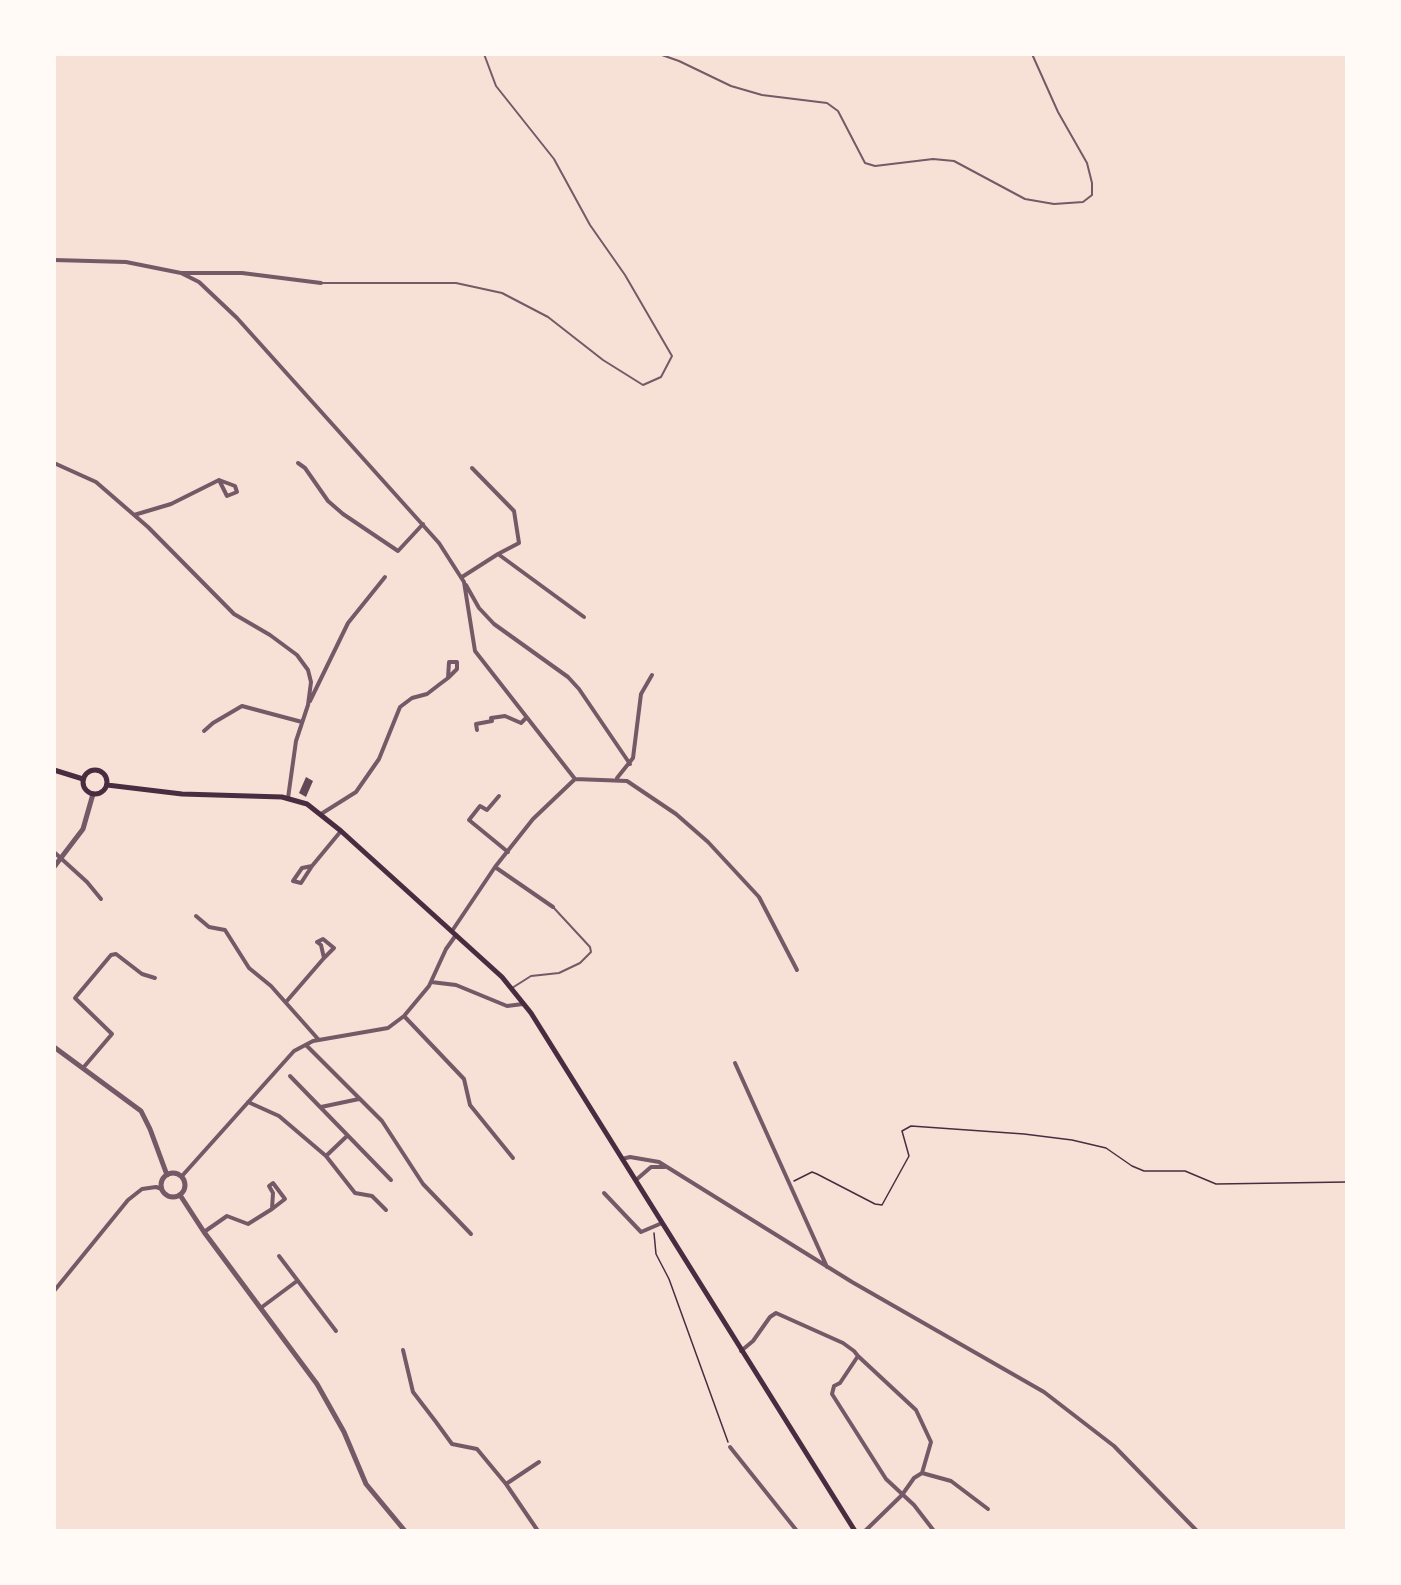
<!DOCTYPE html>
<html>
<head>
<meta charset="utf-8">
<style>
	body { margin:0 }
	#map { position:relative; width:1401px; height:1585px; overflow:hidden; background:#f7e1d7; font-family:Ubuntu,sans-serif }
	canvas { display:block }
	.frame { position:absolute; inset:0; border:56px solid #fffaf5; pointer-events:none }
</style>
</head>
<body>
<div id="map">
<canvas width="1401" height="1585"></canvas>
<div class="frame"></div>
</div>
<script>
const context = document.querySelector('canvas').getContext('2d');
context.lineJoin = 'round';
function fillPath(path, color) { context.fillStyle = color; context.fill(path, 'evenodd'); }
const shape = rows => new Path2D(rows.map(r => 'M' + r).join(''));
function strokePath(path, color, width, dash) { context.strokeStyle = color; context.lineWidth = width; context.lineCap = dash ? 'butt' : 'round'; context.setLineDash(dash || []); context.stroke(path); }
fillPath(shape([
	[306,777,313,781,306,797,299,793]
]), '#644757');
strokePath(shape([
	[794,1181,812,1172,817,1174,875,1204,882,1205,909,1156,902,1131,911,1126,1024,1134,1072,1140,1106,1148,1132,1166,1144,1171,1185,1171,1216,1184,1347,1182],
	[654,1233,656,1254,669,1279,728,1442]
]), '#4a2c40', 1.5);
strokePath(shape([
	[659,54,679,61,731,86,762,95,827,103,838,111,865,163,875,166,933,159,954,161,1025,199,1054,204,1083,202,1092,195,1092,183,1087,163,1058,112,1032,54],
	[321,283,456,283,502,293,548,317,603,360,643,385,661,377,672,356,625,275,590,225,554,159,496,86,484,54],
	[512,988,531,976,559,973,580,963,591,952,590,947,553,907]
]), '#755966', 2);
strokePath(shape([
	[54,260,126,262,181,273,242,273,321,283],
	[181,273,199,282,237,318,439,543,464,582,475,651,575,779,533,819,495,867,452,931],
	[54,463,96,482,148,527,234,614,270,635,297,655,308,670,311,682,308,705,296,741,288,798],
	[298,463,305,468,328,501,343,514,398,551,423,524],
	[472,468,514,511,519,543,498,554],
	[134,515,171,504,219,480,235,486,237,492,227,496,219,480],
	[462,577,498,554,584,617],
	[466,585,479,608,494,624,568,677,579,689,630,764],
	[310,701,348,623,385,577],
	[477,730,476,724,492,721,491,718,505,716,521,723,526,718],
	[204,731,213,723,242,706,302,722],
	[617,778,633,758,641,694,652,675],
	[575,779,627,781,676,814,708,842,759,897,797,970],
	[499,796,487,810,480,806,469,820,508,852],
	[321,814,356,792,379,759,400,707,412,698,427,694,440,684,448,678,457,669,457,662,449,662,448,678],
	[54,852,87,882,101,899],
	[312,866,302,868,293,881,301,883,312,866,341,831],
	[495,867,553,907],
	[196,916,209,927,225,930,249,968,271,986,318,1039],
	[431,982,456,985,507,1006,523,1004],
	[286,1002,324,958,334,948,323,939,317,942,321,945,324,958],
	[404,1016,464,1079,470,1105,513,1158],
	[306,1045,382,1121,423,1184,471,1234],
	[735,1063,827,1267],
	[83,1068,112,1034,75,998,111,955,116,954,142,974,155,978],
	[290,1076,391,1180],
	[248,1102,279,1116,326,1156,355,1193,372,1196,386,1210],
	[321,1107,359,1099],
	[326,1156,347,1136],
	[622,1159,630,1157,659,1162,852,1282,1044,1392,1114,1446,1197,1531],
	[182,1176,294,1051,313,1041,388,1028,404,1016,429,986,446,949,456,935],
	[636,1180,651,1167,665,1167],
	[604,1193,641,1232,662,1223],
	[204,1232,227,1216,248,1224,272,1209,285,1199,273,1183,269,1186,273,1193,272,1209],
	[279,1256,336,1331],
	[54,1291,128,1200,142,1189,156,1187,162,1189],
	[262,1307,297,1281],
	[403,1350,413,1392,436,1422,452,1444,477,1449,506,1484,538,1531],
	[741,1351,753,1341,770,1317,776,1313,843,1343,854,1351,858,1356,840,1383,834,1386,832,1394,886,1479,914,1505,934,1531],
	[858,1356,916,1410,931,1442,922,1473],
	[730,1447,797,1531],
	[506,1484,539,1462],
	[865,1531,902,1495,914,1478,922,1473,951,1481,988,1509]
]), '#755966', 4);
strokePath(shape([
	[54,867,83,829,93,794],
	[54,1047,141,1111,150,1129,167,1175],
	'161 1185a12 12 0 1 1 24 0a12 12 0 1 1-24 0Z',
	[180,1195,204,1232,317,1384,344,1432,366,1484,405,1531]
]), '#755966', 5);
strokePath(shape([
	'83 782a12 12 0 1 1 24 0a12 12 0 1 1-24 0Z',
	[54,770,83,779],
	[107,785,182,794,282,797,307,804,341,831,502,977,531,1013,855,1531]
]), '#4a2c40', 5);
</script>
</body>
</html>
